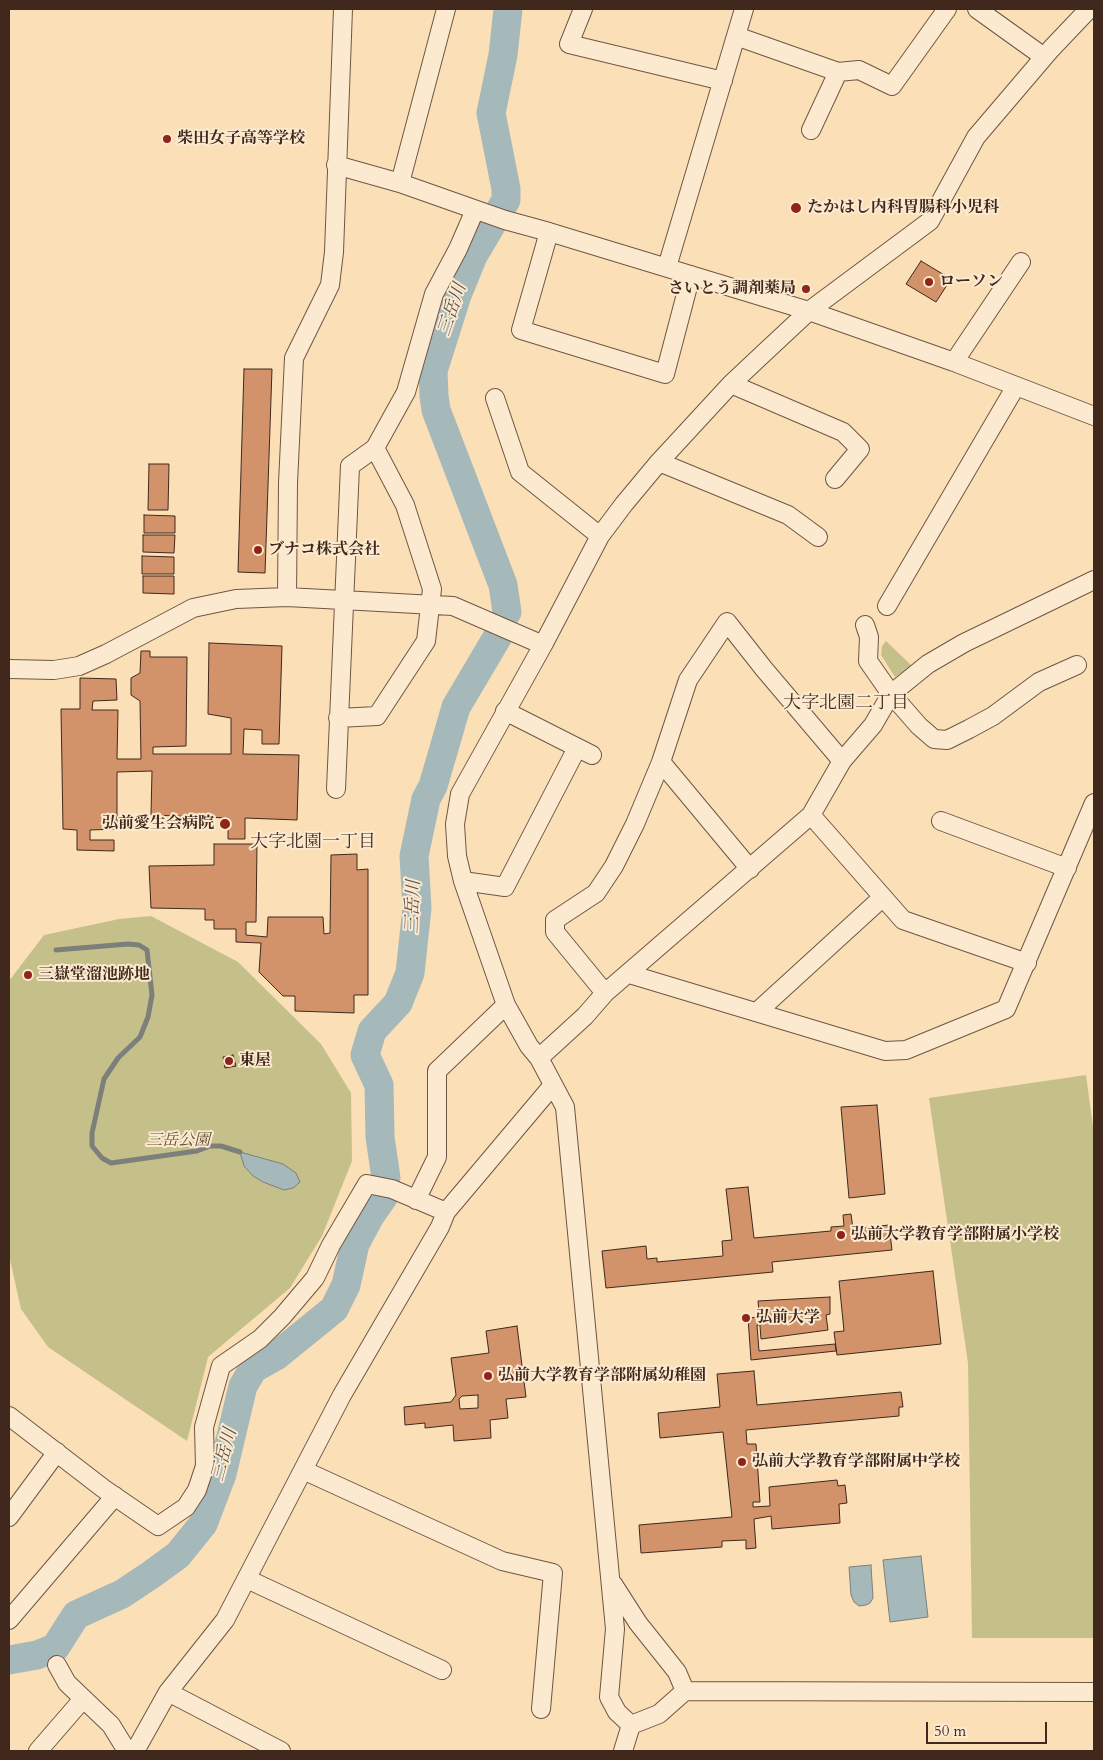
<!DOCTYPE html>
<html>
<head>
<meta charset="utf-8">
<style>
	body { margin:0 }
	#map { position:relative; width:1103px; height:1760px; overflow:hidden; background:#fbdfb7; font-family:Cardo,serif }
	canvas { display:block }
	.frame { position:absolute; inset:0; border:10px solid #40281c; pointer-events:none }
	.scale { position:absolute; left:926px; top:1722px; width:121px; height:22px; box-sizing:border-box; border:2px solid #40281c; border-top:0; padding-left:6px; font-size:15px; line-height:18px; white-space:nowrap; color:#40281c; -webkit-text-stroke:4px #fcead0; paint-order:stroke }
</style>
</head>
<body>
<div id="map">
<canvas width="1103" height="1760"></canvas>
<div class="frame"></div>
<div class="scale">50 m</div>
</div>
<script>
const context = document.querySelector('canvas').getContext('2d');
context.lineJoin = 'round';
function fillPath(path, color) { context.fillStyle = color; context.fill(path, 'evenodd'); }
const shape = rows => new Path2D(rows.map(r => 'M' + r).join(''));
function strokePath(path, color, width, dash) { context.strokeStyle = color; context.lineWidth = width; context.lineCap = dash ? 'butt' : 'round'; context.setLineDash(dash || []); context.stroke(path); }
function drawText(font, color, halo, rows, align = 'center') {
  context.font = font + ' Cardo,"Noto Serif JP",serif'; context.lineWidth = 4; context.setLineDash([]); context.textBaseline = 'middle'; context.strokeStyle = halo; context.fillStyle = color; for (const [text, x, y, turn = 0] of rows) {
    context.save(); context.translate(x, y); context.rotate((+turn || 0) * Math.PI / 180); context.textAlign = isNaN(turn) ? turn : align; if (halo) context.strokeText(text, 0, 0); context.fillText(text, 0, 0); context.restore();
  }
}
fillPath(shape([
	[886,641,912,666,895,677,881,655,882,646],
	[151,916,238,962,321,1044,351,1093,352,1161,322,1236,290,1288,208,1357,187,1441,48,1347,21,1309,9,1255,9,981,44,935,119,919],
	[1086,1075,1094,1134,1094,1638,972,1638,968,1363,929,1098]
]), '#c5c08a');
const water = shape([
	[240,1152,283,1164,296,1173,300,1182,293,1188,284,1190,263,1182,253,1176,244,1166,240,1152],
	[921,1556,928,1617,890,1622,883,1560,921,1556],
	[871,1565,873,1598,870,1603,866,1605,859,1606,854,1602,851,1595,849,1567,871,1565]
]);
fillPath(water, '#a5b9bb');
strokePath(water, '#7d7f7b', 1);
strokePath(shape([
	[56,950,128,944,139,945,147,950,152,995,148,1017,140,1037,118,1058,104,1079,92,1133,92,1146,102,1158,111,1163,197,1151,210,1146,221,1146,240,1152]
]), '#7d7f7b', 5);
strokePath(shape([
	[507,612,503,585,436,410,434,396,433,371,457,295,473,256,506,200,506,189,491,113,503,55,508,9],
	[386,1178,380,1137,379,1085,365,1055,372,1031,398,1003,410,973,417,908,414,856,426,799,433,786,456,707,498,636],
	[9,1660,37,1655,55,1648,76,1615,122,1594,152,1574,178,1555,203,1524,222,1474,243,1386,253,1369,276,1356,334,1309,346,1285,355,1244,370,1216,384,1196]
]), '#a5b9bb', 29);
const building = shape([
	[921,261,951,279,936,302,906,284,921,261],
	[244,369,272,369,265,573,238,572,244,369],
	[149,464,169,464,168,510,148,510,149,464],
	[144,515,175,516,175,533,144,533,144,515],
	[143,535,175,535,174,553,143,552,143,535],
	[142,556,174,557,174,574,142,574,142,556],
	[143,576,174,576,174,594,143,593,143,576],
	[209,643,282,646,279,744,262,744,262,730,244,729,243,754,299,755,297,820,245,818,245,839,228,839,228,818,151,815,152,771,117,772,117,829,90,830,90,840,114,840,114,851,77,850,77,830,63,829,61,709,80,709,80,678,116,679,117,700,93,701,92,710,118,710,117,759,141,759,140,701,131,695,131,678,140,673,141,651,150,651,150,657,187,657,186,746,153,747,153,754,231,754,231,718,208,714,209,643],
	[214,844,257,844,256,922,246,922,246,935,267,937,268,917,323,917,324,934,330,933,331,855,357,854,357,870,368,869,368,995,354,995,354,1013,295,1011,295,996,283,996,259,972,261,943,236,942,236,929,214,929,214,920,205,920,205,909,151,908,149,866,214,865,214,844],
	[233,1055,236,1066,225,1068,223,1057,233,1055],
	[877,1105,885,1194,849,1198,841,1107,877,1105],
	[748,1187,754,1238,831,1231,831,1227,844,1226,843,1215,851,1214,853,1229,889,1225,892,1250,772,1262,773,1272,606,1288,602,1251,646,1246,647,1259,657,1258,657,1262,723,1256,722,1241,732,1240,726,1189,748,1187],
	[933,1271,941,1344,837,1355,834,1332,844,1331,839,1281,933,1271],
	[830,1297,830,1314,826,1315,828,1330,761,1339,758,1301,830,1297],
	[759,1317,759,1325,757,1325,759,1351,835,1344,836,1351,751,1360,748,1318,759,1317],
	[517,1326,526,1397,506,1399,508,1418,490,1420,491,1438,454,1441,453,1425,425,1428,425,1423,405,1425,404,1407,451,1402,456,1395,451,1358,489,1353,486,1331,517,1326],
	[478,1395,478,1408,460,1409,459,1399,462,1396,478,1395],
	[754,1371,757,1405,901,1392,903,1407,899,1407,899,1416,746,1430,747,1444,756,1444,760,1502,753,1502,753,1507,770,1506,769,1487,837,1480,838,1486,845,1485,847,1503,839,1504,840,1523,772,1529,771,1516,754,1519,756,1548,746,1549,746,1540,722,1541,722,1547,641,1553,639,1525,732,1517,723,1432,660,1438,658,1413,720,1407,717,1374,754,1371]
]);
fillPath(building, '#d3936a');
strokePath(building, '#40281c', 1);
const minor = shape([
	[583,9,569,44,723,81],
	[977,9,1044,57],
	[736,36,838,72,859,70,892,86,947,9],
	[811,130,838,72],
	[336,165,400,183,505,220,549,232,809,311,954,362,1094,416],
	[400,183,446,9],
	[549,232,521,330,665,374,691,275],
	[667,267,744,9],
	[954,362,1021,262],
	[731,384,843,432,860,449,835,479],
	[495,398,520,472,600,536],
	[659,462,788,515,818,537],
	[287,597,288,483,294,358,330,285,334,252,343,9],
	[887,606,1016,386],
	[865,625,869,637,868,661,891,694,919,726,934,739,947,740,969,729,993,716,1039,682,1077,665],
	[9,669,54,670,79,666,106,654,193,608,236,599,287,597,453,606,543,645],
	[505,711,592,755],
	[338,718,377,716,426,641,432,589,405,505,375,448],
	[661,762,750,869],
	[336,789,350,466,375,448,406,392,434,294,458,249,475,210],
	[811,815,903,920,1027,963],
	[941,821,1067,868],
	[463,881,505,887,577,748],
	[629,974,885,1051,906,1050,1006,1009,1094,803],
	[605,993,555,932,555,920,596,893,614,866,635,824,661,762,688,680,727,622,764,669,842,761],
	[757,1012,883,897],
	[539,1058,585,1016,605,993,811,815,842,761,873,725,891,694,928,664,964,643,1094,580],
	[416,1200,437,1157,437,1071,506,1005],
	[9,1416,104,1489,158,1526,186,1507,197,1490,205,1466,204,1427,221,1366,260,1339,282,1317,315,1278,331,1245,367,1184,392,1189,446,1212],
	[303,1470,502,1561,553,1573,541,1709],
	[9,1517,57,1452],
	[247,1579,442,1670],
	[613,1584,638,1623,677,1672,685,1691],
	[9,1620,115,1496],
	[57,1665,67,1683,111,1725,127,1751],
	[168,1692,281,1751],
	[631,1725,617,1712,609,1697,615,1629,565,1107,539,1058,529,1046,506,1005,463,881,457,856,455,824,460,794,543,645,600,536,624,504,659,462,731,384,764,353,809,311,930,221,976,137,1051,49,1089,9],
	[631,1725,659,1714,685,1691,1094,1692],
	[38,1751,83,1699],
	[135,1751,168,1692,225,1620,342,1395,440,1227,446,1212,553,1085],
	[623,1751,631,1725]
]);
strokePath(minor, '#6f5643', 20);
strokePath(minor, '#fcead0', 18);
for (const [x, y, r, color] of [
	[167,139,5,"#8f2418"],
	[796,208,6,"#8f2418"],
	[929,282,5,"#8f2418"],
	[806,289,5,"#8f2418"],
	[258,550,5,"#8f2418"],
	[225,824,6,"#8f2418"],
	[28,975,5,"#8f2418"],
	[229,1061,5,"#8f2418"],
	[841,1235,5,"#8f2418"],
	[746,1318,5,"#8f2418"],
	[488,1376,5,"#8f2418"],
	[742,1462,5,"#8f2418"]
]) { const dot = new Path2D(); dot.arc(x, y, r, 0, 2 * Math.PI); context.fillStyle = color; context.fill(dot); strokePath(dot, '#fcead0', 2); }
drawText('bold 16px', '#40281c', '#fcead0', [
	["柴田女子高等学校",177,139],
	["たかはし内科胃腸科小児科",807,208],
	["ローソン",939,282],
	["さいとう調剤薬局",796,289,"right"],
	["ブナコ株式会社",268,550],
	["弘前愛生会病院",214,824,"right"],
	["三嶽堂溜池跡地",38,975],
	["東屋",239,1061],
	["弘前大学教育学部附属小学校",851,1235],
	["弘前大学",756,1318],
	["弘前大学教育学部附属幼稚園",498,1376],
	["弘前大学教育学部附属中学校",752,1462]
], 'left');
drawText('italic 16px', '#614e38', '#fcead0', [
	["三岳公園",178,1141]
]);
drawText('italic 18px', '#594c44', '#fcead0', [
	["三岳川",453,310,-71],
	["三岳川",414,907,-88],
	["三岳川",225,1455,-75]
]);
drawText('18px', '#40281c', '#fcead0', [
	["大字北園二丁目",846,704],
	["大字北園一丁目",313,843]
]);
</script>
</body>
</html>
